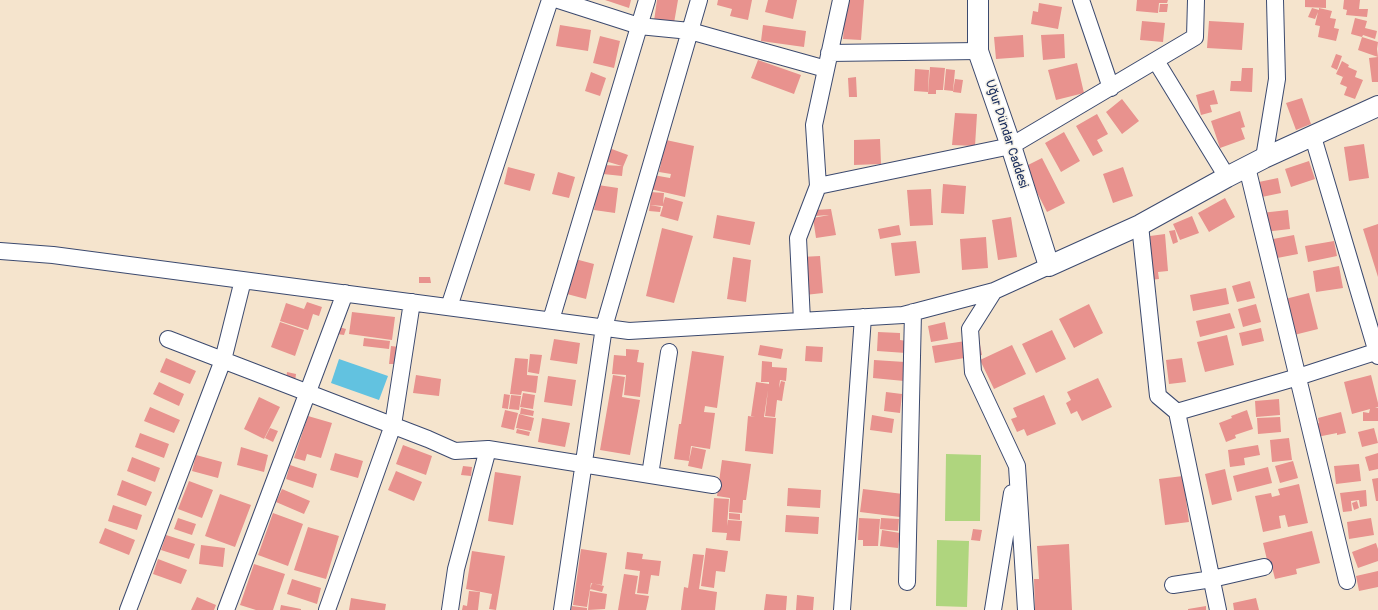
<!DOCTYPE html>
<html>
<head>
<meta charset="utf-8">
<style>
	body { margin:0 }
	canvas { display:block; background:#f5e4cd }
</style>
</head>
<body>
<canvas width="1378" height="610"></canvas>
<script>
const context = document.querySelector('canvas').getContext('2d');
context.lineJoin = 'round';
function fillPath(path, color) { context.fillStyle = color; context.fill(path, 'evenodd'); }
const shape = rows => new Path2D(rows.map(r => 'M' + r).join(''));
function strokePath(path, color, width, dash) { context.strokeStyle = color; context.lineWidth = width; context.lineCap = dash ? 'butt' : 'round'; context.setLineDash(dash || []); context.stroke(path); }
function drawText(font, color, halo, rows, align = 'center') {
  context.font = font + ' Pangolin,sans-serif'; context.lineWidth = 3; context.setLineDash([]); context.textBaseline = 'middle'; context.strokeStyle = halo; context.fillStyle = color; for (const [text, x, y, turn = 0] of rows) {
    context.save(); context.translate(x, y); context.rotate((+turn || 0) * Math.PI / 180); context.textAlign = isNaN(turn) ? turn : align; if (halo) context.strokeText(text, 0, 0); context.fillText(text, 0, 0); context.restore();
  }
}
fillPath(shape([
	[946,454,981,455,980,521,945,521],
	[937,540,969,541,967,607,936,606]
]), '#afd57e');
fillPath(shape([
	[339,359,388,376,379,400,331,383]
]), '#62c2e0');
fillPath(shape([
	[605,0,631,0,629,8],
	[657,0,678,0,674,23,654,21],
	[718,0,752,0,748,20,730,16,732,9,717,5],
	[768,0,797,0,793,19,765,12],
	[846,0,864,0,861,40,843,39],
	[1137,0,1168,0,1167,3,1159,3,1158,13,1136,11],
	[1305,0,1326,0,1326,8,1305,7],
	[1344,0,1360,0,1359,9,1368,9,1367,17,1346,15,1347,10,1343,9],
	[1039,3,1062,7,1058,29,1031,24,1033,11,1038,12],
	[1160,4,1168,4,1167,12,1159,12],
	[1312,8,1319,10,1319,8,1332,11,1330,18,1336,19,1334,28,1339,29,1336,41,1318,37,1320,26,1315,25,1318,12,1315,19,1308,17],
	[1355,18,1367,21,1365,28,1377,31,1375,39,1363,35,1362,37,1378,42,1377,49,1378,57,1358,50,1362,37,1351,34],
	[1142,21,1165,23,1163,42,1140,40],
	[1209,21,1244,23,1242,50,1207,48],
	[560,25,591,30,588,51,556,46],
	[763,25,806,31,804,47,761,41],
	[1064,34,1065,58,1043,60,1041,35],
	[1023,35,1024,57,996,59,994,37],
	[600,36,620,41,614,68,593,63],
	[1336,54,1342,56,1337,70,1331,67],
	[1378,57,1378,82,1372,82,1369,58],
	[758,60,801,75,794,94,751,78],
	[1342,61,1349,65,1348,67,1357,71,1355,77,1363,80,1355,99,1344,95,1347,87,1340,84,1345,72,1343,77,1336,74],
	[1077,63,1084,93,1056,100,1048,70],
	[930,67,945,68,943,90,936,90,936,94,928,94],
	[1242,68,1253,68,1252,92,1230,91,1231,81,1241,81],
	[915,69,929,70,928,92,914,91],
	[946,69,955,70,953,91,944,90],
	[591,72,606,78,600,96,585,91],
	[856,77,857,97,849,97,848,78],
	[955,79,963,80,961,93,953,92],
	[1214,90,1218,104,1210,105,1212,112,1201,115,1196,95],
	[1302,98,1311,124,1296,130,1286,103],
	[1122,99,1139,121,1122,134,1106,112],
	[1240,111,1245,127,1241,128,1245,139,1220,148,1211,121],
	[955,113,977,114,975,146,952,145],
	[1097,114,1108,134,1097,140,1103,151,1093,156,1076,126],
	[1064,132,1080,161,1061,172,1045,143],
	[880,139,881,164,854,165,854,140],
	[666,140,694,146,685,197,650,189,653,175,670,178,671,174,659,172],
	[1364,144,1369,178,1349,181,1344,147],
	[609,148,628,155,623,167,622,176,603,174,604,165,622,166,605,161],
	[1042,158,1065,203,1047,212,1024,167],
	[1309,161,1315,179,1291,187,1285,169],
	[508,167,535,174,530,191,504,184],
	[1123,167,1133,196,1113,203,1103,174],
	[558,172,575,177,569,198,552,194],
	[1278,178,1281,193,1257,198,1254,183],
	[943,184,966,186,964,214,941,213],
	[598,185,618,188,615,213,594,210],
	[931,189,933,225,910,226,907,190],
	[651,192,664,193,663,204,665,197,683,202,678,221,660,216,663,206,650,205],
	[1225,198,1235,217,1209,232,1198,213],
	[650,205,661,207,660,212,649,211],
	[831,209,836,235,816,238,813,218,829,215,815,216,815,210],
	[1288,210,1290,229,1264,232,1261,213],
	[717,215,755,222,750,245,713,238],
	[1192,216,1199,233,1180,240,1173,224],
	[1011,217,1017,257,998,260,992,220],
	[1378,224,1378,277,1363,229],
	[899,225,901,235,880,239,878,229],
	[662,228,693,236,674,303,646,296],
	[1175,230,1178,242,1173,244,1169,231],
	[1165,234,1168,271,1158,272,1159,279,1150,280,1152,267,1150,236],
	[1294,235,1298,254,1272,259,1268,240],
	[986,237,988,268,962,270,960,239],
	[916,241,920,273,895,276,891,243],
	[1334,241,1337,256,1308,262,1305,246],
	[820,256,823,293,805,295,801,257],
	[733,257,751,260,746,302,727,299],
	[575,259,594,264,586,299,567,294],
	[1339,266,1343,288,1316,292,1313,271],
	[419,277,430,277,431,283,419,283],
	[1250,281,1255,298,1237,302,1232,286],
	[1226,288,1229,304,1193,311,1190,295],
	[1309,293,1318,329,1294,335,1285,299],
	[307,302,322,307,319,316,313,314,308,330,280,321,286,303,304,309],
	[1089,304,1103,333,1074,348,1059,319],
	[1256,304,1261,322,1243,327,1238,309],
	[352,312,395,317,392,340,349,334],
	[1230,313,1235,328,1200,337,1196,321],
	[280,322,304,330,295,356,271,347],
	[945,322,948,339,931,342,928,326],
	[339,327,346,329,344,335,337,334],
	[1261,328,1264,341,1242,346,1239,333],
	[1052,330,1066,359,1036,373,1022,344],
	[878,332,900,333,900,340,907,341,906,353,877,351],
	[1227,335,1234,365,1205,372,1197,342],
	[364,338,390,341,389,349,363,346],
	[554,339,580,343,577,364,550,360],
	[979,339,982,355,935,363,932,346],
	[760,345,783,349,781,359,758,355],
	[1012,345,1026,374,994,389,980,360],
	[391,346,399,347,397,364,389,364],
	[806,346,823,347,822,362,805,361],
	[626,349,639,350,637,362,644,363,640,397,624,395,626,375,612,374,614,355,626,356],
	[692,351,724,356,717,408,705,406,704,412,715,413,710,449,691,446,689,461,674,459,679,424,681,424],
	[530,354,542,355,539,374,528,372],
	[166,358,196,371,190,384,160,372],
	[515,358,528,359,527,375,538,376,536,393,522,391,521,395,510,394],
	[1182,358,1186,382,1169,384,1166,360],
	[874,360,905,362,904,381,873,378],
	[762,361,772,362,772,367,787,368,786,381,780,380,779,388,781,381,785,382,782,401,777,400,775,417,765,416,768,390,764,417,776,418,773,454,745,451,748,416,755,417,751,416,756,382,769,384,769,382,761,382],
	[287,372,296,374,295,382,286,380],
	[416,375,441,379,439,396,413,393],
	[613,375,625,377,622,397,640,400,630,455,600,450],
	[1371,375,1378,403,1378,407,1375,408,1378,408,1378,421,1363,421,1363,412,1369,413,1370,409,1352,414,1344,382],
	[548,376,576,380,572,406,544,402],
	[1098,378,1112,407,1082,421,1077,411,1071,414,1066,403,1071,400,1067,392],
	[159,382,184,394,179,406,153,394],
	[886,392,902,394,900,413,884,411],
	[523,393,535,395,533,409,520,407],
	[504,394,510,395,508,409,502,408],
	[511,395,521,396,519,410,509,409],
	[1044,395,1056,424,1027,436,1024,429,1017,432,1011,419,1017,417,1013,408],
	[259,397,280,407,264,439,244,429],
	[1279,399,1280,415,1256,417,1255,401],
	[150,407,180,420,174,433,144,421],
	[521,408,534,411,533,416,520,414],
	[505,410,518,413,514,430,501,427],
	[1247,410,1253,429,1235,435,1236,438,1226,442,1219,423,1232,418,1231,416],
	[1341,412,1346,433,1337,435,1337,433,1317,437,1314,425,1319,423,1318,418],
	[519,414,534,418,531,431,516,428],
	[872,415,894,419,892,433,870,430],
	[308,416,332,423,321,458,307,454,305,461,294,458],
	[1280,417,1281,432,1258,434,1257,418],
	[542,418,570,423,565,447,538,442],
	[270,428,278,431,273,442,265,438],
	[1374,428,1378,443,1362,447,1358,432],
	[517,429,530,432,529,436,516,433],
	[140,433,169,444,164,458,135,447],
	[1289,438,1292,460,1272,462,1270,440],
	[403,445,432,456,426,475,396,464],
	[1258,445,1260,455,1244,458,1245,465,1230,467,1228,450],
	[241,447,268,455,264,472,237,465],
	[692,447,706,450,702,469,688,466],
	[335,453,363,461,358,478,330,470],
	[1378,453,1378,469,1369,471,1365,457],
	[196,455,222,462,218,478,192,471],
	[132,457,160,468,155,482,127,471],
	[722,460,751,464,746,500,743,500,742,513,729,512,730,498,717,496],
	[1293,461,1298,478,1280,483,1275,466],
	[1359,464,1361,481,1336,484,1334,466],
	[290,465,317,474,313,488,286,479],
	[463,466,472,467,471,476,461,475],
	[1268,467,1272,483,1237,492,1233,476],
	[1225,469,1232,500,1212,505,1205,474],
	[396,471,422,482,414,501,388,490],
	[495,472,521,476,513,525,488,521],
	[1183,476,1189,522,1165,525,1159,479],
	[1378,478,1378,501,1376,501,1372,479],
	[122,480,152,492,146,506,117,495],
	[189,481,213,490,202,518,178,509],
	[1299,484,1308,523,1288,527,1285,515,1279,516,1281,528,1263,532,1255,496,1271,493,1272,497,1280,495,1278,489],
	[788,488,821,490,820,508,787,506],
	[282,489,310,501,304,514,276,502],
	[863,489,903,494,900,517,860,512],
	[1366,490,1367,506,1360,507,1359,500,1351,501,1352,511,1343,512,1340,493],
	[220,494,251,505,235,547,205,536],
	[714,498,729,499,727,526,728,520,742,521,740,541,726,540,727,533,712,532],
	[1357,501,1359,508,1354,510,1352,503],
	[113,505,142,515,137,530,108,521],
	[273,513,303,524,288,566,258,555],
	[729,513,740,514,740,520,729,519],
	[786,515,819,517,818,534,785,532],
	[178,518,196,524,192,535,174,529],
	[859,518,880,519,878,546,863,546,863,540,858,540],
	[881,518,899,519,898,531,880,529],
	[1371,518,1374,535,1349,539,1347,522],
	[308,527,339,536,326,579,294,570],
	[105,528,135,540,129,555,99,543],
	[973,529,982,530,980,541,971,540],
	[882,530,900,533,898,548,880,546],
	[1312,531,1320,563,1296,569,1297,574,1275,579,1271,563,1268,564,1263,543],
	[166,535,195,544,189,559,161,550],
	[1376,543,1378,549,1378,561,1358,568,1352,552],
	[1069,544,1072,610,1035,610,1034,579,1039,579,1037,546],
	[201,545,225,548,223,567,199,564],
	[706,548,728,551,725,572,716,571,714,588,701,586],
	[581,549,607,553,602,585,591,583,587,607,573,605],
	[472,551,505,556,496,610,489,609,492,594,466,589],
	[627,552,643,554,642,559,661,561,659,576,651,575,648,594,637,593,640,571,625,569],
	[693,554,704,555,699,589,717,592,715,610,681,610,684,587,688,588],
	[158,559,187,570,181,584,153,574],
	[254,564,285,574,273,610,256,610,240,605],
	[1378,571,1378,587,1359,591,1356,576],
	[624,574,638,576,635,594,649,596,646,610,618,610],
	[292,579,321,588,317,604,287,594],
	[592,583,604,586,602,592,590,589],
	[469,591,480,592,478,610,462,610,463,605,467,606],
	[590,591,607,594,605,609,588,610],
	[766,594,787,596,786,610,764,610],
	[797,595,814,597,813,610,796,610],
	[197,597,216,605,214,610,191,610],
	[351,598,386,604,385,610,349,610],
	[1256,598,1259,610,1234,610,1233,603],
	[281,605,301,609,301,610,280,610],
	[572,606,587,608,587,610,571,610],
	[1206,606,1206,610,1188,610,1188,609]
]), '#e8928e');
const minor = shape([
	[558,0,639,26,690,31,826,69],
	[1081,0,1111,88],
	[829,53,978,51],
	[1156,61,1227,177],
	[1313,137,1378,356],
	[1264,158,1277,79,1275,0],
	[1247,167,1347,581],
	[818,186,1011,146,1195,37,1196,0],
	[1140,225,1158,396,1177,412,1298,377,1378,351],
	[0,251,53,255,629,331,903,315,994,291,1049,266],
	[994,291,970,329,973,372,1017,466,1026,610],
	[449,307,550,0],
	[551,320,647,0],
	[802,321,798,238,818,186,814,125,841,0],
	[168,339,428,439,455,451,488,449,456,569,450,610],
	[1177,412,1218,610],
	[488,449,713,485],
	[650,475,669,352],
	[907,582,913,312],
	[1173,585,1212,579,1264,567],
	[128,610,223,360,243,280],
	[226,610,345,293],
	[327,610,393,425,412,302],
	[562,610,604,327,699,0],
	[842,610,863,317],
	[993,610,1012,493]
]);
const tertiary = shape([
	[978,0,978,51,1011,146,1049,266,1140,225,1227,177,1264,158,1378,106]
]);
strokePath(minor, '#3c4a6f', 18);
strokePath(tertiary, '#3c4a6f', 22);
strokePath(minor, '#fff', 16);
strokePath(tertiary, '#fff', 20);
drawText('13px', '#1b2f5e', '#f7f3e8', [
	["Uğur Dündar Caddesi",1006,134,72]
]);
</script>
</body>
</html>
